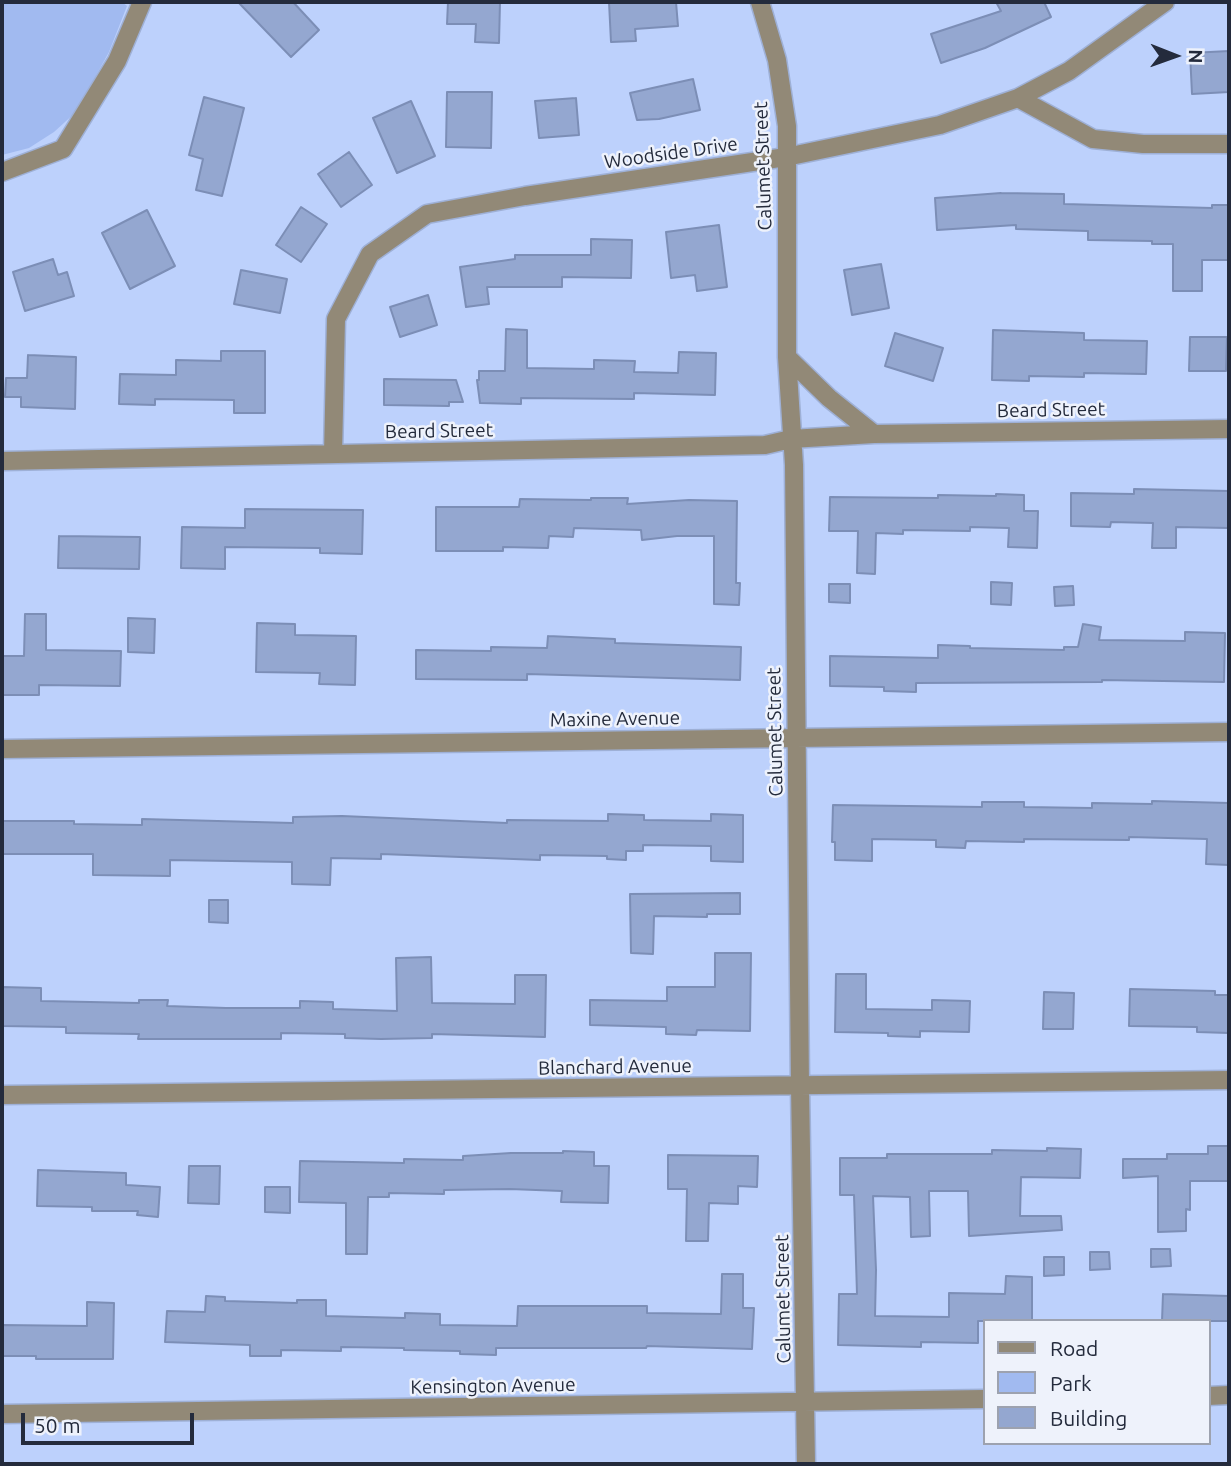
<!DOCTYPE html>
<html>
<head>
<meta charset="utf-8">
<style>
	body { margin:0 }
	#map { position:relative; width:1231px; height:1466px; overflow:hidden; background:#bdd1fc; font-family:Ubuntu,sans-serif }
	canvas { display:block }
	.frame { position:absolute; inset:0; border:4px solid #242b3c; pointer-events:none }
	.legend { position:absolute; left:983px; top:1319px; width:228px; height:126px; box-sizing:border-box; background:#eef2fb; border:2px solid #9da2af; margin:0; padding:9px 12px; list-style:none; font-size:21px; color:#242b3c }
	.legend li { display:flex; align-items:center; gap:14px; height:35px }
	.legend b { width:35px; border:2px solid #9da2af }
	.north { position:absolute; left:1140px; top:21px; width:70px; height:70px; -webkit-text-stroke:5px #eef2fb; paint-order:stroke; rotate:91deg; font-size:19px; font-weight:700; line-height:28px; text-align:center; color:#242b3c }
	.north::after { content:''; display:block; margin:auto; width:24px; height:32px; background:#242b3c; clip-path:polygon(50% 0,100% 100%,50% 72%,0 100%) }
	.scale { position:absolute; left:21px; top:1413px; width:173px; height:32px; box-sizing:border-box; border:4px solid #242b3c; border-top:0; padding-left:9px; font-size:21px; line-height:24px; white-space:nowrap; color:#242b3c; -webkit-text-stroke:5px #eef2fb; paint-order:stroke }
</style>
</head>
<body>
<div id="map">
<canvas width="1231" height="1466"></canvas>
<div class="frame"></div>
<ul class="legend">
<li><b style="height:9px;background:#928977"></b>Road</li>
<li><b style="height:19px;background:#a1baf0"></b>Park</li>
<li><b style="height:19px;background:#94a7d0"></b>Building</li>
</ul>
<div class="north">N</div>
<div class="scale">50 m</div>
</div>
<script>
const context = document.querySelector('canvas').getContext('2d');
context.lineJoin = 'round';
function fillPath(path, color) { context.fillStyle = color; context.fill(path, 'evenodd'); }
const shape = rows => new Path2D(rows.map(r => 'M' + r).join(''));
function strokePath(path, color, width, dash) { context.strokeStyle = color; context.lineWidth = width; context.lineCap = dash ? 'butt' : 'round'; context.setLineDash(dash || []); context.stroke(path); }
function drawText(font, color, halo, rows, align = 'center') {
  context.font = font + ' Ubuntu,sans-serif'; context.lineWidth = 5; context.setLineDash([]); context.textBaseline = 'middle'; context.strokeStyle = halo; context.fillStyle = color; for (const [text, x, y, turn = 0] of rows) {
    context.save(); context.translate(x, y); context.rotate((+turn || 0) * Math.PI / 180); context.textAlign = isNaN(turn) ? turn : align; if (halo) context.strokeText(text, 0, 0); context.fillText(text, 0, 0); context.restore();
  }
}
fillPath(shape([
	[2,2,122,2,127,6,109,52,76,112,54,132,29,148,2,155]
]), '#a1baf0');
const building = shape([
	[238,2,293,2,319,30,291,57,238,2],
	[448,2,500,2,499,43,475,42,476,24,447,24,448,2],
	[609,2,676,2,678,26,635,29,636,41,611,42,609,2],
	[996,2,1044,2,1051,17,985,48,941,63,931,34,1001,11,996,2],
	[1229,51,1229,92,1192,94,1190,53,1229,51],
	[693,79,700,110,659,119,637,120,630,93,693,79],
	[447,92,492,92,491,148,446,147,447,92],
	[204,97,244,108,222,196,196,190,203,159,189,155,204,97],
	[576,98,579,135,539,138,535,101,576,98],
	[411,101,435,156,397,173,373,118,411,101],
	[349,152,372,185,341,207,318,174,349,152],
	[1001,193,1064,194,1064,204,1212,208,1212,205,1229,205,1229,260,1202,260,1202,291,1173,291,1173,244,1152,244,1152,241,1088,240,1088,231,1016,229,1016,225,937,230,935,198,1001,193],
	[301,207,327,224,301,262,276,245,301,207],
	[147,210,175,266,130,289,102,233,147,210],
	[719,225,727,287,697,291,695,275,671,278,666,232,719,225],
	[591,239,632,240,631,278,562,277,562,287,487,287,489,304,466,307,460,267,515,259,515,255,591,255,591,239],
	[53,259,58,275,67,272,74,296,25,311,13,272,53,259],
	[881,264,889,308,852,315,844,270,881,264],
	[241,270,287,279,280,313,234,304,241,270],
	[428,295,437,325,400,337,390,307,428,295],
	[506,329,527,330,527,368,594,369,594,360,635,361,634,372,678,373,679,352,716,353,715,395,634,393,634,399,521,398,521,404,480,403,477,380,479,380,479,371,505,371,506,329],
	[993,330,1084,333,1084,340,1147,341,1146,374,1084,373,1084,377,1029,376,1029,381,992,380,993,330],
	[895,333,943,348,933,381,885,366,895,333],
	[1190,337,1227,337,1226,371,1189,371,1190,337],
	[221,351,265,351,265,413,234,413,234,400,155,399,155,405,119,404,120,374,176,375,176,360,221,361,221,351],
	[28,355,76,357,75,409,21,407,21,397,5,397,6,378,27,378,28,355],
	[384,379,456,380,463,402,449,402,449,406,384,405,384,379],
	[1134,489,1229,491,1229,528,1176,527,1176,548,1152,548,1153,523,1111,522,1110,527,1071,526,1071,493,1134,494,1134,489],
	[996,494,1024,495,1024,511,1038,511,1037,548,1008,547,1009,528,970,527,970,531,903,530,903,534,876,533,875,574,857,573,858,531,829,531,830,497,938,498,938,495,996,496,996,494],
	[591,498,628,498,627,504,689,500,737,501,736,583,740,583,739,605,714,604,714,536,677,536,642,540,641,530,574,528,573,537,549,536,548,548,503,547,503,551,436,551,436,507,519,507,520,499,591,500,591,498],
	[245,509,363,510,362,554,320,553,320,548,225,547,225,569,181,568,182,527,245,528,245,509],
	[59,536,140,537,139,569,58,568,59,536],
	[991,582,1012,583,1011,605,991,604,991,582],
	[829,584,850,584,850,603,829,602,829,584],
	[1073,586,1074,605,1055,606,1054,587,1073,586],
	[25,614,46,614,46,650,121,651,120,686,39,685,39,695,2,695,2,656,24,656,25,614],
	[128,618,155,619,154,653,128,652,128,618],
	[257,623,295,624,295,635,356,636,355,685,319,684,320,673,256,672,257,623],
	[1083,624,1101,627,1099,640,1185,641,1185,632,1225,633,1224,682,1102,680,1102,682,916,683,916,692,884,691,884,687,830,686,830,656,938,658,938,645,970,646,970,648,1064,650,1064,647,1078,647,1083,624],
	[548,636,615,639,615,643,741,647,740,680,527,674,527,680,416,679,416,650,491,651,491,647,547,648,548,636],
	[1152,801,1229,803,1229,865,1206,864,1207,839,1129,837,1129,840,1024,839,1024,842,966,841,965,848,936,847,936,840,872,839,872,861,835,860,835,842,832,842,833,805,982,807,982,802,1024,802,1024,807,1092,808,1092,803,1152,804,1152,801],
	[608,814,644,815,644,820,711,821,711,814,743,815,743,862,711,861,711,846,643,845,643,851,626,851,626,860,607,859,607,856,540,855,540,860,381,854,381,859,331,858,330,885,292,884,292,862,170,860,170,876,93,875,93,854,2,854,2,821,74,821,74,824,142,825,142,819,293,823,293,817,342,816,507,823,507,820,608,821,608,814],
	[740,893,740,914,707,914,707,917,654,916,653,954,631,953,630,894,740,893],
	[209,900,228,900,228,923,209,922,209,900],
	[715,953,751,953,750,1031,697,1030,696,1035,666,1034,666,1027,590,1025,590,1000,667,1001,667,987,715,987,715,953],
	[431,957,432,1003,515,1004,515,975,546,975,545,1037,432,1034,432,1038,381,1039,345,1038,345,1034,281,1033,281,1039,138,1039,139,1034,66,1033,66,1027,2,1026,2,987,41,988,41,1001,139,1003,139,1000,168,1000,167,1006,226,1008,300,1008,300,1001,333,1002,333,1009,397,1011,396,958,431,957],
	[836,974,866,974,866,1009,932,1010,932,1000,970,1001,969,1032,920,1031,920,1037,888,1036,888,1033,835,1032,836,974],
	[1130,989,1215,991,1215,995,1229,995,1229,1033,1197,1032,1197,1027,1129,1026,1130,989],
	[1044,992,1074,993,1073,1029,1043,1029,1044,992],
	[1208,1146,1229,1146,1229,1181,1190,1181,1190,1210,1186,1209,1186,1231,1158,1232,1158,1176,1123,1178,1123,1159,1167,1159,1167,1154,1208,1154,1208,1146],
	[1047,1148,1081,1149,1080,1178,1021,1177,1020,1216,1061,1216,1062,1230,969,1236,968,1191,929,1191,930,1236,911,1237,910,1197,873,1196,876,1270,875,1316,949,1317,949,1293,1005,1294,1006,1276,1032,1277,1032,1321,978,1321,978,1343,921,1342,921,1347,838,1345,839,1294,857,1294,854,1195,840,1195,840,1158,887,1158,887,1154,992,1154,992,1150,1047,1151,1047,1148],
	[563,1151,594,1152,594,1166,609,1166,608,1203,561,1202,562,1191,510,1189,444,1190,444,1194,389,1193,389,1197,368,1197,367,1254,346,1254,346,1203,299,1202,300,1161,404,1163,404,1159,463,1160,463,1156,511,1153,563,1153,563,1151],
	[668,1155,758,1156,757,1187,738,1186,738,1204,709,1203,708,1241,686,1241,687,1189,668,1189,668,1155],
	[189,1166,220,1166,219,1204,188,1203,189,1166],
	[38,1170,126,1173,126,1185,160,1187,158,1217,137,1215,138,1211,92,1211,92,1207,37,1206,38,1170],
	[265,1187,290,1187,290,1213,265,1212,265,1187],
	[1151,1249,1170,1249,1171,1266,1151,1267,1151,1249],
	[1090,1252,1109,1252,1110,1269,1090,1270,1090,1252],
	[1044,1257,1064,1257,1064,1275,1044,1276,1044,1257],
	[722,1274,743,1274,743,1308,754,1308,752,1349,647,1346,646,1348,496,1348,496,1355,460,1354,460,1351,404,1350,404,1348,341,1347,341,1351,281,1350,281,1356,250,1356,250,1345,165,1342,167,1311,205,1312,206,1296,225,1297,225,1301,297,1303,297,1300,326,1300,326,1316,405,1318,405,1313,440,1314,440,1325,517,1326,518,1306,647,1306,647,1313,721,1314,722,1274],
	[1163,1294,1229,1296,1229,1321,1162,1321,1163,1294],
	[87,1302,114,1303,113,1359,36,1359,36,1356,2,1356,2,1325,87,1326,87,1302]
]);
fillPath(building, '#94a7d0');
strokePath(building, '#7c8eb6', 2);
const minor = shape([
	[760,2,777,60,787,126,787,357,794,465,800,1086,806,1464],
	[1018,98,1093,139,1143,144,1229,144],
	[2,172,63,149,117,61,142,2],
	[787,357,829,398,874,434],
	[333,454,336,319,370,254,427,214,525,196,786,157,940,125,1018,98,1069,71,1165,2],
	[4,461,765,445,791,439,874,434,1229,429],
	[2,749,1229,732],
	[2,1095,1229,1080],
	[1208,1396,1229,1395],
	[2,1414,984,1399]
]);
strokePath(minor, '#9eb0d6', 21);
strokePath(minor, '#928977', 18);
drawText('19px', '#242b3c', '#eef2fb', [
	["Woodside Drive",671,153,-8],
	["Calumet Street",763,166,-92],
	["Beard Street",1051,410,-1],
	["Beard Street",439,431,-1],
	["Maxine Avenue",615,719,-1],
	["Calumet Street",775,732,-91],
	["Blanchard Avenue",615,1067,-1],
	["Calumet Street",783,1299,-91],
	["Kensington Avenue",493,1386,-1]
]);
</script>
</body>
</html>
